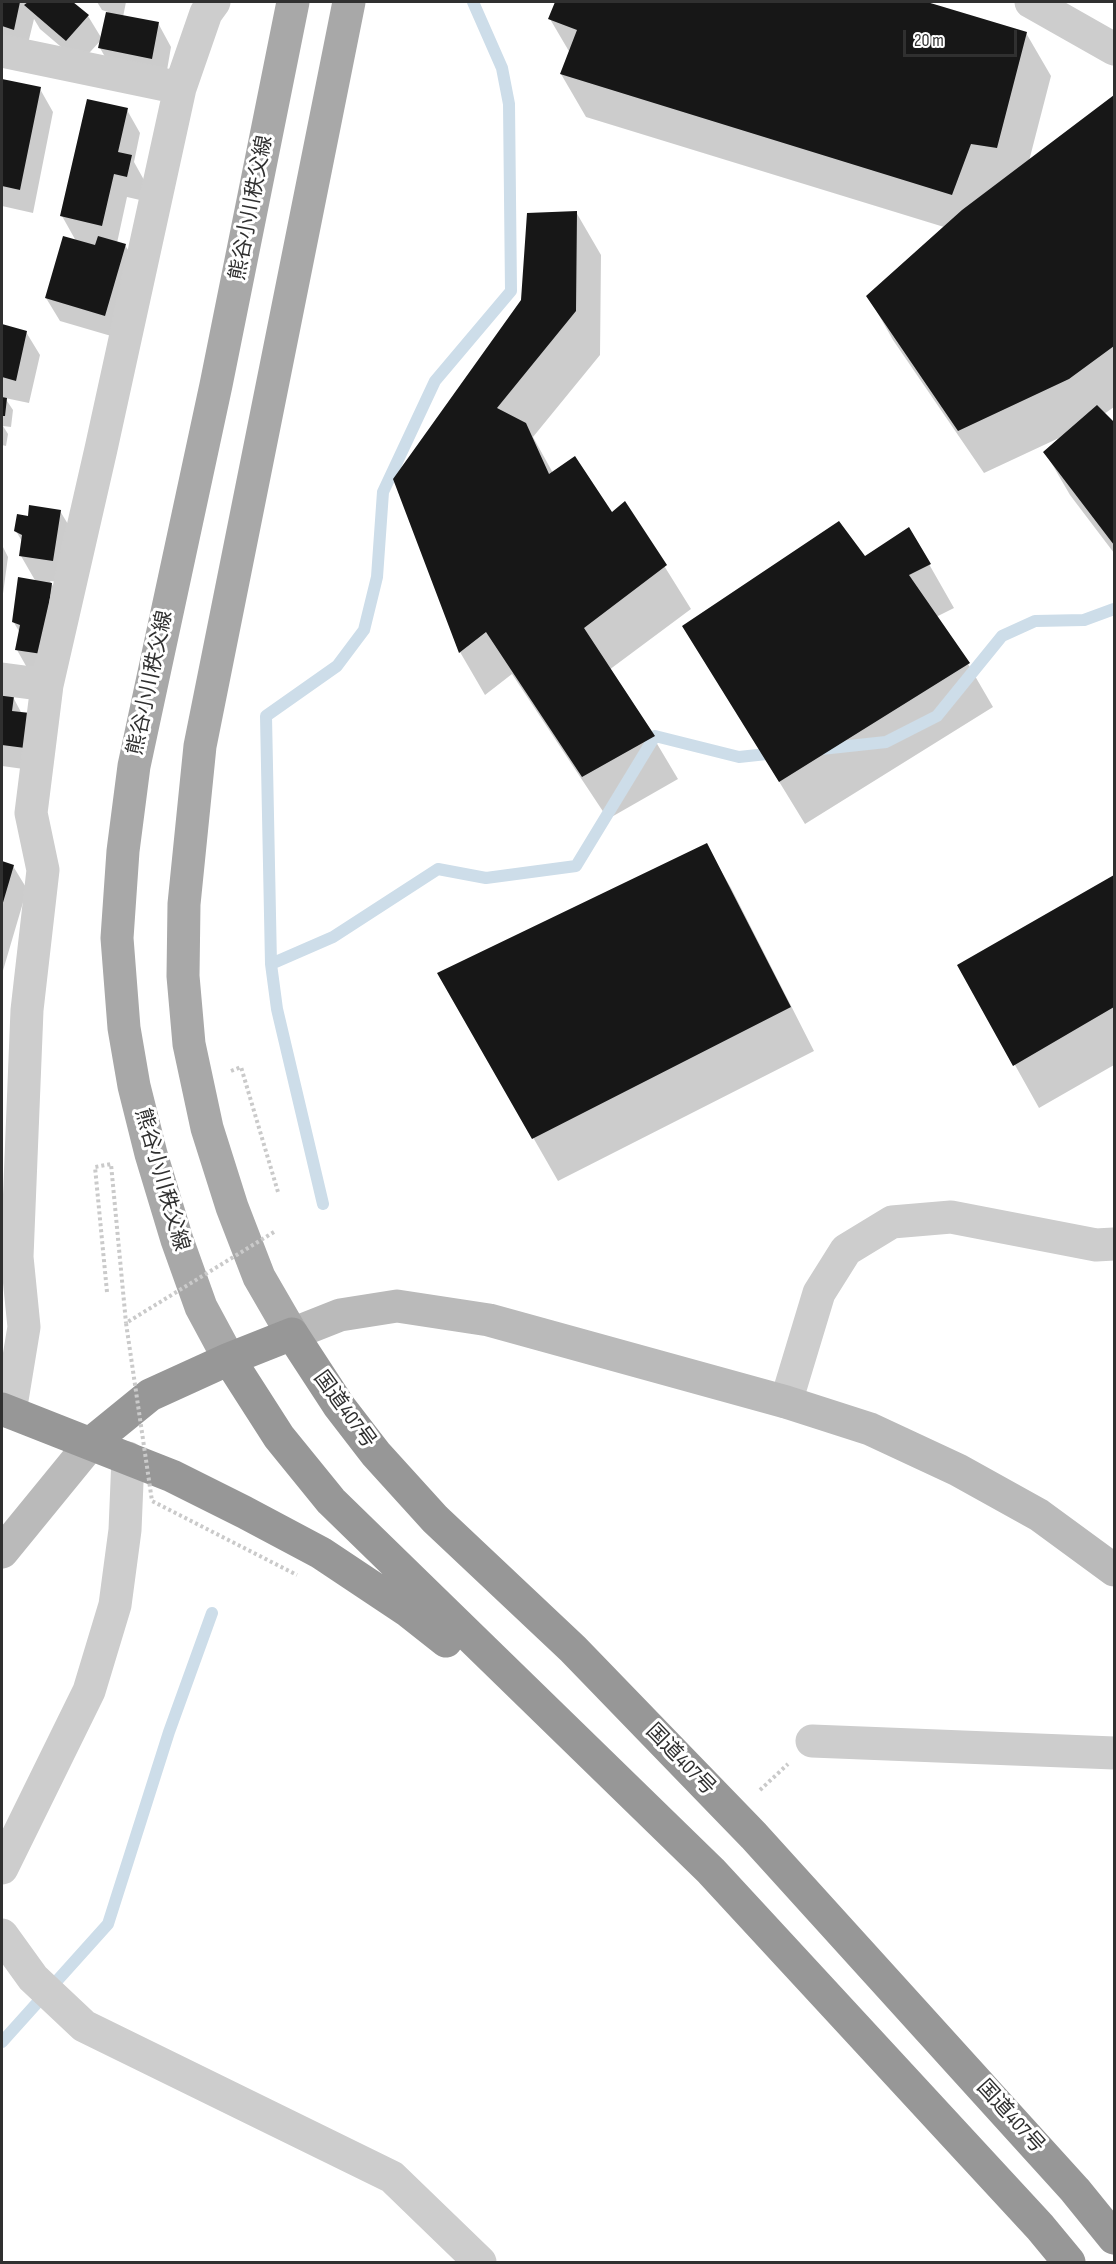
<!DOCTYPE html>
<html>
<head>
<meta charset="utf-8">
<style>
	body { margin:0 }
	#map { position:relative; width:1116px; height:2264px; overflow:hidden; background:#fff; font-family:"Sofia Sans Condensed",sans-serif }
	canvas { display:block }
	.frame { position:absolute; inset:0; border:3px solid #303030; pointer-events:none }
	.scale { position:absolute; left:903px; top:30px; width:114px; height:27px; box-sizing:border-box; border:3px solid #303030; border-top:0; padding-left:8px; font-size:18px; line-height:21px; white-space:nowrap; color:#303030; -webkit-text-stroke:4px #fff; paint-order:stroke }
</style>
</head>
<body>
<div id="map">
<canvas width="1116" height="2264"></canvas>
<div class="frame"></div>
<div class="scale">20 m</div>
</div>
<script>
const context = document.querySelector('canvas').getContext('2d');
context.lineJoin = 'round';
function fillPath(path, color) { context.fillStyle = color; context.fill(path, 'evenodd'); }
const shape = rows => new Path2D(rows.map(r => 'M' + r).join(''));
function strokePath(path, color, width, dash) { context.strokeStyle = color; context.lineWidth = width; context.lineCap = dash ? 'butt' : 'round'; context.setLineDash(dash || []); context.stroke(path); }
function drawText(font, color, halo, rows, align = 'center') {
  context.font = font + ' "Sofia Sans Condensed","Noto Sans JP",sans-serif'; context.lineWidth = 6; context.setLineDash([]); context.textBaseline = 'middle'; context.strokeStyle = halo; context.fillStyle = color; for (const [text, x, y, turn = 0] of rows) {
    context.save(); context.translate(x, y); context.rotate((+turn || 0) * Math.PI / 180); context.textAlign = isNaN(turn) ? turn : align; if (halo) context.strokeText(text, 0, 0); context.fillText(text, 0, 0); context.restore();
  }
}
fillPath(shape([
	[2,2,71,2,88,16,102,39,80,63,40,29,34,19,26,52,2,45],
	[97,2,126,2,123,17,158,23,171,47,165,82,113,71,100,48,108,12,102,10],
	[556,2,922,2,1026,33,1051,76,1029,161,1114,97,1114,407,1104,414,1114,425,1114,553,1070,495,1045,452,1059,438,984,473,893,340,868,296,944,227,586,117,561,74,570,53,550,19],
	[2,81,40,89,53,112,33,213,2,206],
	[127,110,140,133,134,162,144,180,140,200,127,197,117,243,125,245,139,268,118,338,60,321,46,298,76,241,62,216],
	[576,212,601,255,600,355,533,437,553,473,612,514,625,503,691,609,609,670,653,737,678,779,608,819,512,674,485,695,460,652,394,479,523,301],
	[2,326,26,332,40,355,29,403,5,398,13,410,11,427,3,426,8,434,6,446,2,445],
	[60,511,74,534,66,583,50,581,65,607,55,677,30,673,17,650,20,633,13,621,36,582,21,556,23,543,16,531,29,517],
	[909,529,954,608,936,617,968,664,993,707,805,824,684,626,864,558],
	[2,545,8,557,2,601],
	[2,696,13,697,22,714,38,771,2,766],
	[706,845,731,888,814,1051,558,1181,439,973],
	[2,862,13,866,27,889,2,974],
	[1114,877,1114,1065,1039,1108,959,965]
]), '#0003');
strokePath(shape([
	[821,749,886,742,937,716,1002,636,1035,621,1084,620,1114,609],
	[271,964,333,937,438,869,486,878,576,866,655,736,739,757,776,753],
	[323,1204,277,1009,271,964,266,716,337,666,364,630,377,577,383,492,435,381,511,291,509,104,502,68,473,2],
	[2,2042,108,1924,169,1732,212,1613]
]), '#cddde9', 12);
fillPath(shape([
	[2,2,20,2,14,30,2,26],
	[28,2,73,2,89,15,66,41,24,5],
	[555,2,927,2,1027,32,997,148,971,144,952,195,560,74,577,30,548,19],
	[106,12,159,22,152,59,98,48],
	[2,79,41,87,20,190,2,186],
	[1114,95,1114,346,1069,379,958,431,866,296,962,210],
	[87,99,128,108,118,152,132,155,127,177,114,174,102,226,60,216],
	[577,211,576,311,497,408,526,423,549,474,575,456,612,512,625,501,667,565,584,628,655,736,582,777,486,632,459,653,393,479,521,300,527,213],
	[63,236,95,245,98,236,126,244,105,316,45,298],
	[2,324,27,331,16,381,2,377],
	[2,397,7,398,5,416,2,416],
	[1097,405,1114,422,1114,545,1043,452],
	[29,505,61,510,53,561,19,556,22,535,14,531,17,514,28,516],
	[839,521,865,556,909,527,931,564,909,575,970,663,779,782,682,626],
	[18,577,52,583,42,654,15,650,20,625,12,622],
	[2,695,14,696,12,711,30,713,25,748,2,745],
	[707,843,791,1007,532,1139,437,973],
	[2,861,14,865,2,906],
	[1114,875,1114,1007,1013,1066,957,965]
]), '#171717');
strokePath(shape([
	[231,1071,241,1067,278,1192],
	[107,1292,95,1167,111,1164,126,1323],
	[760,1790,788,1764]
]), '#cacaca', 4, [3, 3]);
strokePath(shape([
	[1031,2,1114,49],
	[2,51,180,88],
	[2,679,47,685],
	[786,1402,819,1293,846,1250,892,1222,951,1217,1096,1245,1114,1244],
	[10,1412,24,1327,17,1257,27,1010,43,870,31,813,47,685,101,449,180,88,206,13,214,2],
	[812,1741,1114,1753],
	[2,1868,89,1691,115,1605,125,1530,128,1458],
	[2,1935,33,1978,84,2026,392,2177,480,2262]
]), '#cdcdcd', 33);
strokePath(shape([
	[292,1334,340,1315,397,1306,489,1320,786,1402,870,1429,958,1470,1039,1515,1114,1570],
	[2,1552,91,1443]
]), '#bababa', 33);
strokePath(shape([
	[292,1334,259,1277,232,1207,207,1128,189,1044,183,976,184,904,200,746,349,2],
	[229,1359,201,1307,177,1240,151,1154,134,1086,124,1028,117,938,123,851,134,766,216,385,293,2]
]), '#a8a8a8', 33);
strokePath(shape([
	[229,1359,279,1437,331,1501,711,1871,1040,2227,1069,2262],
	[2,1409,172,1476,244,1512,321,1553,408,1611,446,1641],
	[91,1443,150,1395,229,1359,292,1334,339,1406,376,1454,435,1519,573,1649,754,1836,1075,2190,1114,2238]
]), '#979797', 33);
strokePath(shape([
	[274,1232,126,1323,152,1501,297,1575]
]), '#cacaca', 4, [3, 3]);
drawText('21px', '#303030', '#fff', [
	["熊谷小川秩父線",252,208,-79],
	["熊谷小川秩父線",151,683,-78],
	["熊谷小川秩父線",161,1180,74],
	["国道407号",344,1410,54],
	["国道407号",680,1760,46],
	["国道407号",1010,2117,48]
]);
</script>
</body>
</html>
